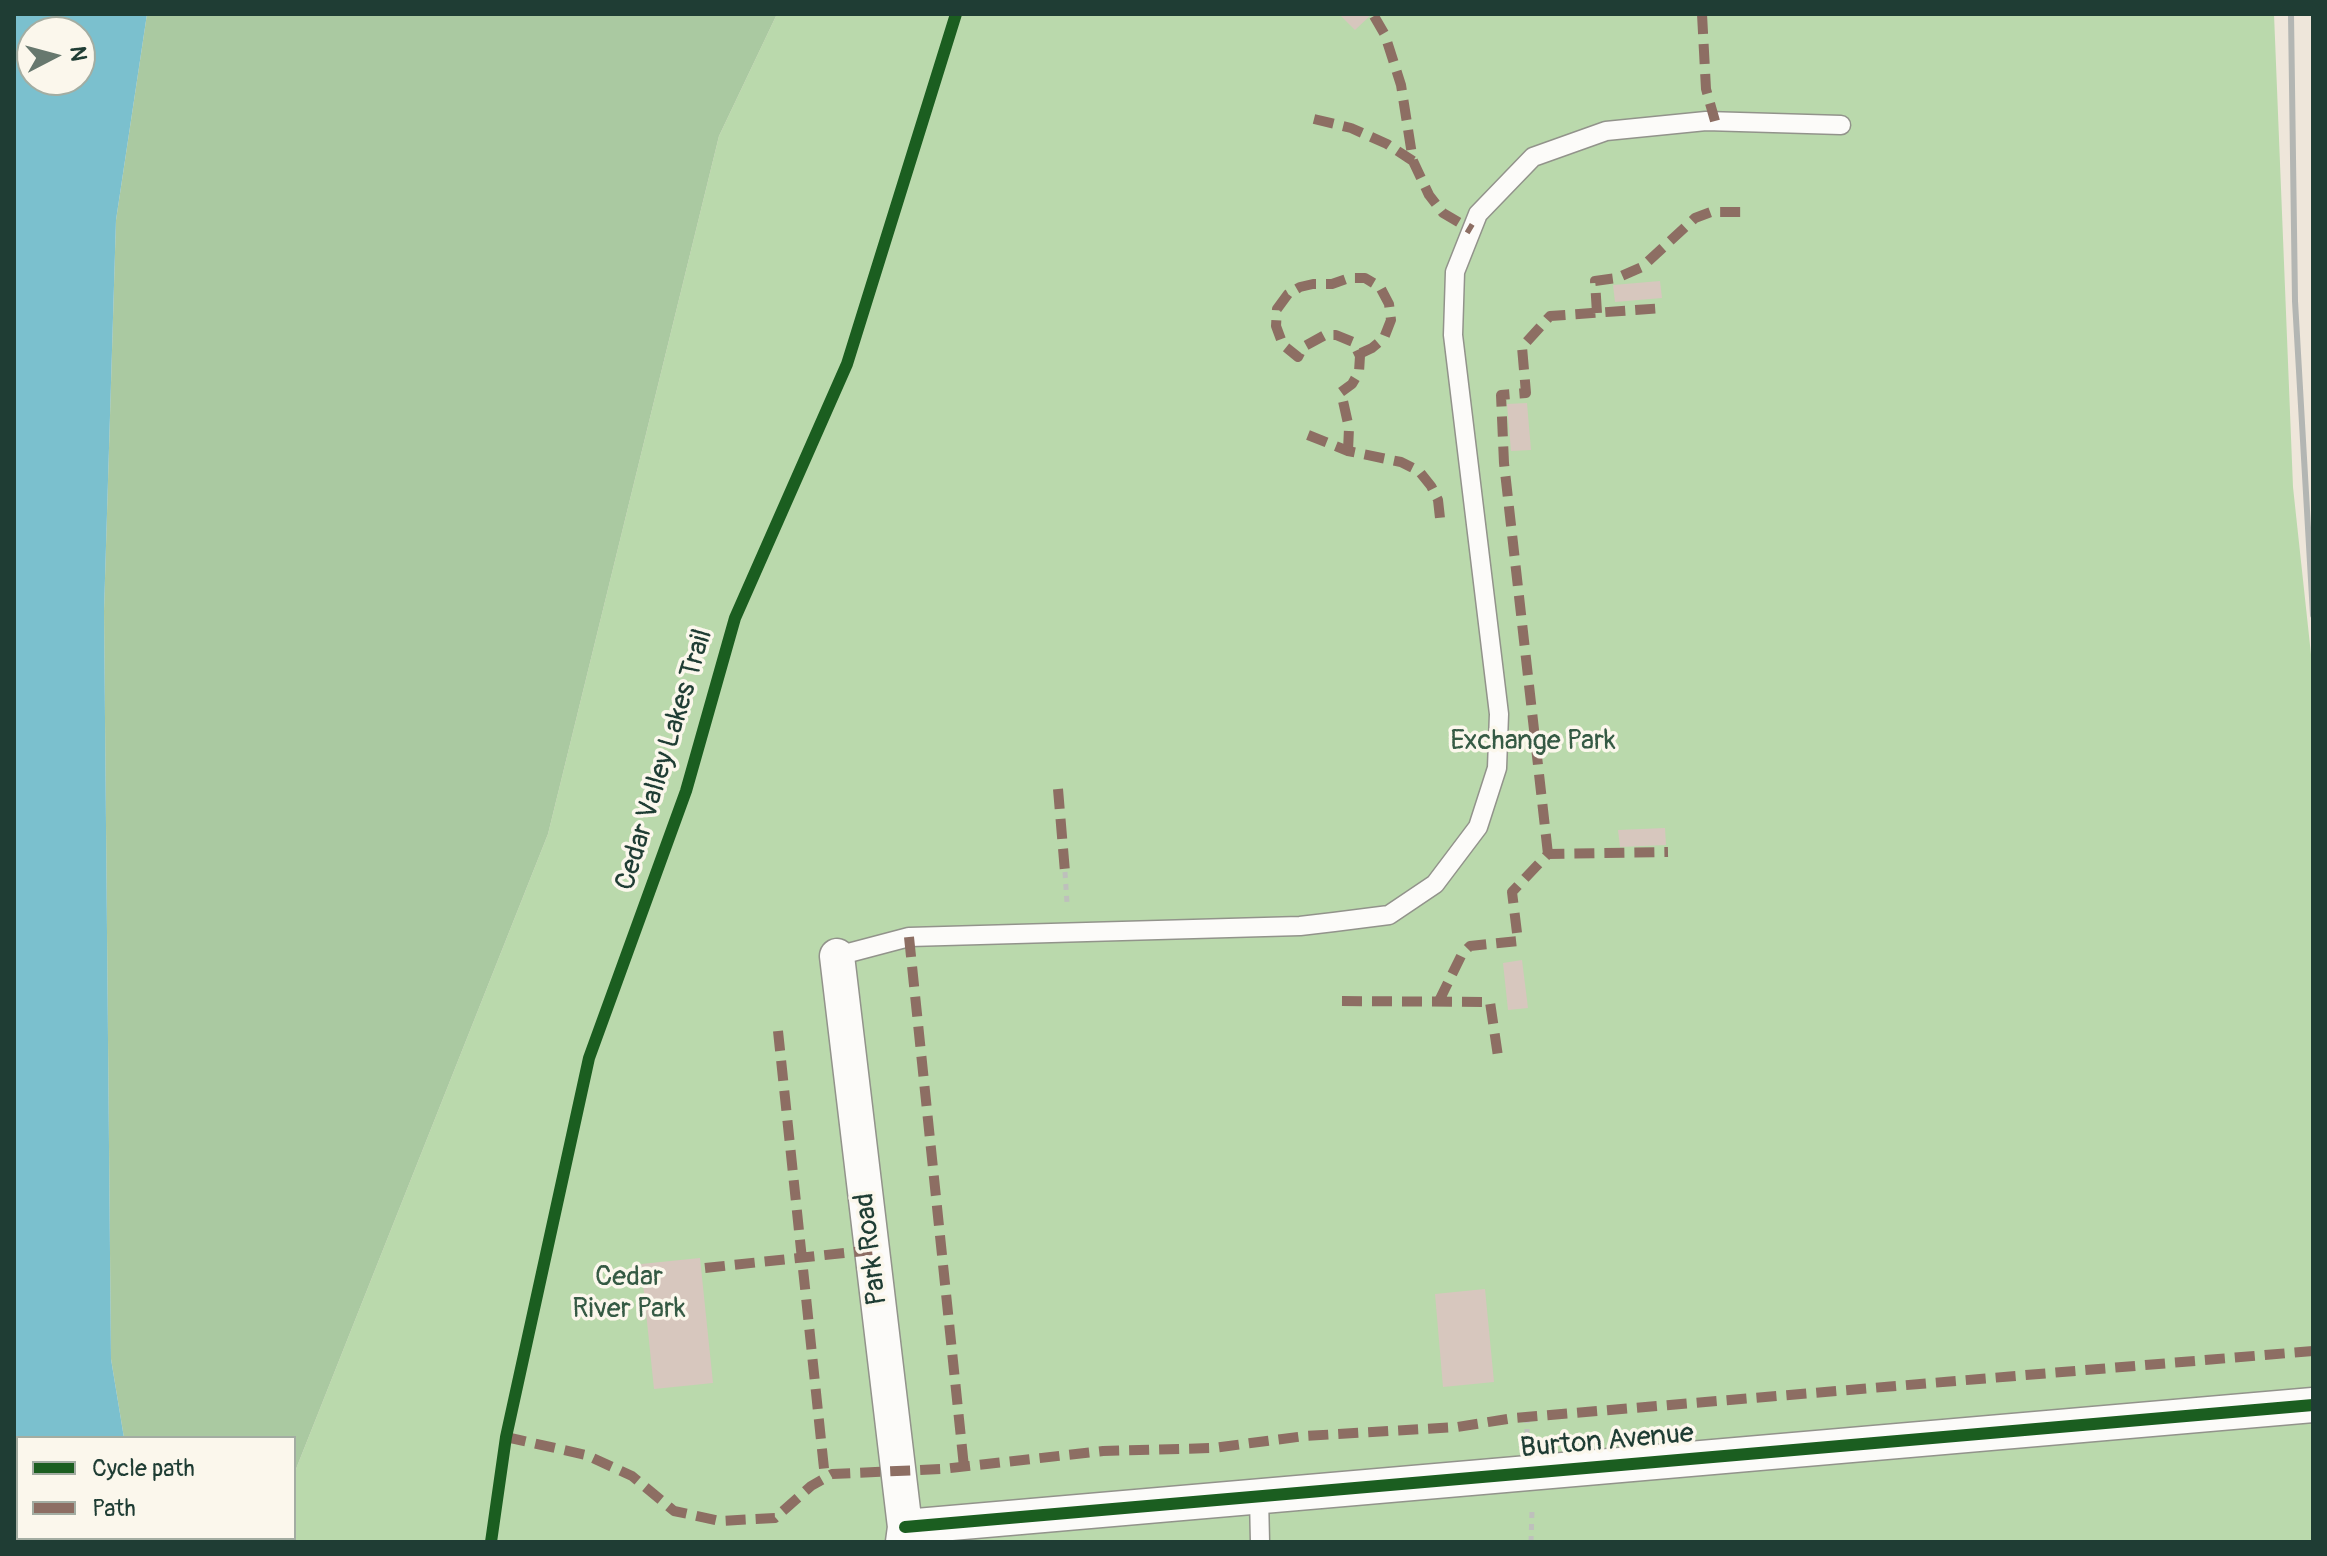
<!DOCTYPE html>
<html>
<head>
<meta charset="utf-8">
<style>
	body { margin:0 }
	#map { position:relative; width:2327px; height:1556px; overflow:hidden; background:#eee6da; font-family:Pangolin,sans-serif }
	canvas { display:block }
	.frame { position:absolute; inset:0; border:16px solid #1f3d34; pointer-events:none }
	.legend { position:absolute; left:16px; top:1436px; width:280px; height:104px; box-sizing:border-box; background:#fbf7ec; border:2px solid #a3ada2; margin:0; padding:10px 14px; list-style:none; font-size:24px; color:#1f3d34 }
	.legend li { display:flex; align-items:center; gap:16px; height:40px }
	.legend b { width:40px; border:2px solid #a3ada2 }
	.north { position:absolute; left:16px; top:16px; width:80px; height:80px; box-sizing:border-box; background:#fbf7ec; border:2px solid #a3ada2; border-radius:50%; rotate:84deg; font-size:22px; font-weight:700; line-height:32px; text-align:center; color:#1f3d34 }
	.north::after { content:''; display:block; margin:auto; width:28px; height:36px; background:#67786e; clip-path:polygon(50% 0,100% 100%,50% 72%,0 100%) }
</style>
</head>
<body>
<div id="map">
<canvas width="2327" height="1556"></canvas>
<div class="frame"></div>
<ul class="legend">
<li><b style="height:10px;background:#1b5e20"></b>Cycle path</li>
<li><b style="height:10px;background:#8d6e63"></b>Path</li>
</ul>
<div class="north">N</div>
</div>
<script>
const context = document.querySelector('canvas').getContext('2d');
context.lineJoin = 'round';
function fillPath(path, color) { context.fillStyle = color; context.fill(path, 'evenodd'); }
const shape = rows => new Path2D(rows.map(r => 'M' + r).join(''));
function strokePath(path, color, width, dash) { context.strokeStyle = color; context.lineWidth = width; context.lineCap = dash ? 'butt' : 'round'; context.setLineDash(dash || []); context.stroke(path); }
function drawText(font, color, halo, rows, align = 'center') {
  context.font = font + ' Pangolin,sans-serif'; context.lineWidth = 7; context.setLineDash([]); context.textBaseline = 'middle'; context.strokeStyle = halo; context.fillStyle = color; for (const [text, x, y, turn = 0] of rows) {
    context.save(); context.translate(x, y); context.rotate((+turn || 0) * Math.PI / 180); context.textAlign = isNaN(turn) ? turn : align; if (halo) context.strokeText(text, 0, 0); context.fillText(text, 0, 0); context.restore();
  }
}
fillPath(shape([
	[777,14,2274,14,2293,487,2313,673,2313,1542,267,1542,268,1538,294,1538,294,1474,548,834,719,136]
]), '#bad9ac');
fillPath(shape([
	[147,14,777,14,719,136,548,834,294,1474,294,1438,124,1438,111,1359,104,611,116,220],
	[163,1538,268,1538,267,1542,166,1542]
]), '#aac9a1');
fillPath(shape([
	[14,14,147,14,116,220,104,611,111,1359,124,1438,18,1438,18,1538,163,1538,166,1542,14,1542],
	[32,32,80,32,80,80,32,80]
]), '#7bc0ce');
fillPath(shape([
	[1339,14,1372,14,1355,30],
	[1660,281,1662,298,1615,302,1613,285],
	[1527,403,1531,450,1511,451,1507,404],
	[1665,828,1666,845,1620,847,1618,830],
	[1522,960,1528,1008,1508,1010,1503,963],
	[700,1258,713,1383,654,1389,641,1264],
	[1485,1289,1494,1382,1443,1387,1435,1294]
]), '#d7c7be');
const lane = shape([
	[837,956,909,937,1300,926,1334,922,1389,915,1435,884,1478,827,1497,768,1499,714,1453,335,1455,272,1478,214,1533,157,1606,131,1706,121,1841,125],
	[1259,1497,1260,1542]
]);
const street = shape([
	[837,956,905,1527,903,1542],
	[905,1527,2313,1405]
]);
strokePath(lane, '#92938b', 21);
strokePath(street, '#92938b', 37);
strokePath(shape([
	[1065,872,1067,903],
	[1527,1417,1527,1434],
	[1531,1542,1532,1511]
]), '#bec0bc', 5, [6, 6]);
strokePath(lane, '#fcfbf9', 18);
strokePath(street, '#fcfbf9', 34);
strokePath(shape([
	[2291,14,2295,301,2313,615]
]), '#b3b6b3', 6);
strokePath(shape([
	[1702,14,1706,89,1715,121],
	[1374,16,1385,35,1401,85,1413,161,1429,195,1443,213,1472,230],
	[1314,119,1351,128,1387,144,1413,161],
	[1597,313,1595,281,1617,278,1642,267,1695,218,1711,212,1742,212],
	[1308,435,1348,451,1401,462,1419,471,1431,486,1438,500,1440,518],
	[1348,451,1349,428,1341,392,1352,384,1359,372,1360,356,1353,342,1336,335,1325,335,1303,347,1298,357,1283,345,1276,326,1277,309,1288,294,1300,287,1313,284,1332,284,1349,278,1365,278,1380,287,1389,304,1391,320,1384,338,1372,348,1359,354],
	[1058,789,1065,872],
	[1548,854,1504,463,1501,395,1526,393,1522,347,1550,316,1664,308],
	[909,937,964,1467],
	[1342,1001,1490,1002,1499,1063],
	[1439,1001,1462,954,1470,946,1518,941,1512,892,1548,854,1668,852],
	[778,1031,825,1478],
	[705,1268,872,1250],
	[506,1437,586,1455,632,1476,674,1511,720,1521,775,1518,811,1486,832,1474,942,1469,1103,1451,1213,1448,1305,1436,1457,1427,1514,1418,2313,1351]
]), '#8d6e63', 10, [20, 10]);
strokePath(shape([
	[905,1527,2313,1405],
	[491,1542,506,1437,589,1058,686,791,735,618,847,364,956,14]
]), '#1b5e20', 12);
drawText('28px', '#355a44', '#fbf7ec', [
	["Exchange Park",1533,742],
	["Cedar",629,1278],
	["River Park",629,1310]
]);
drawText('28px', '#1f3d34', '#fbf7ec', [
	["Cedar Valley Lakes Trail",665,760,-73],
	["Park Road",872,1249,-97],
	["Burton Avenue",1607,1442,-5]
]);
</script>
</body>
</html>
